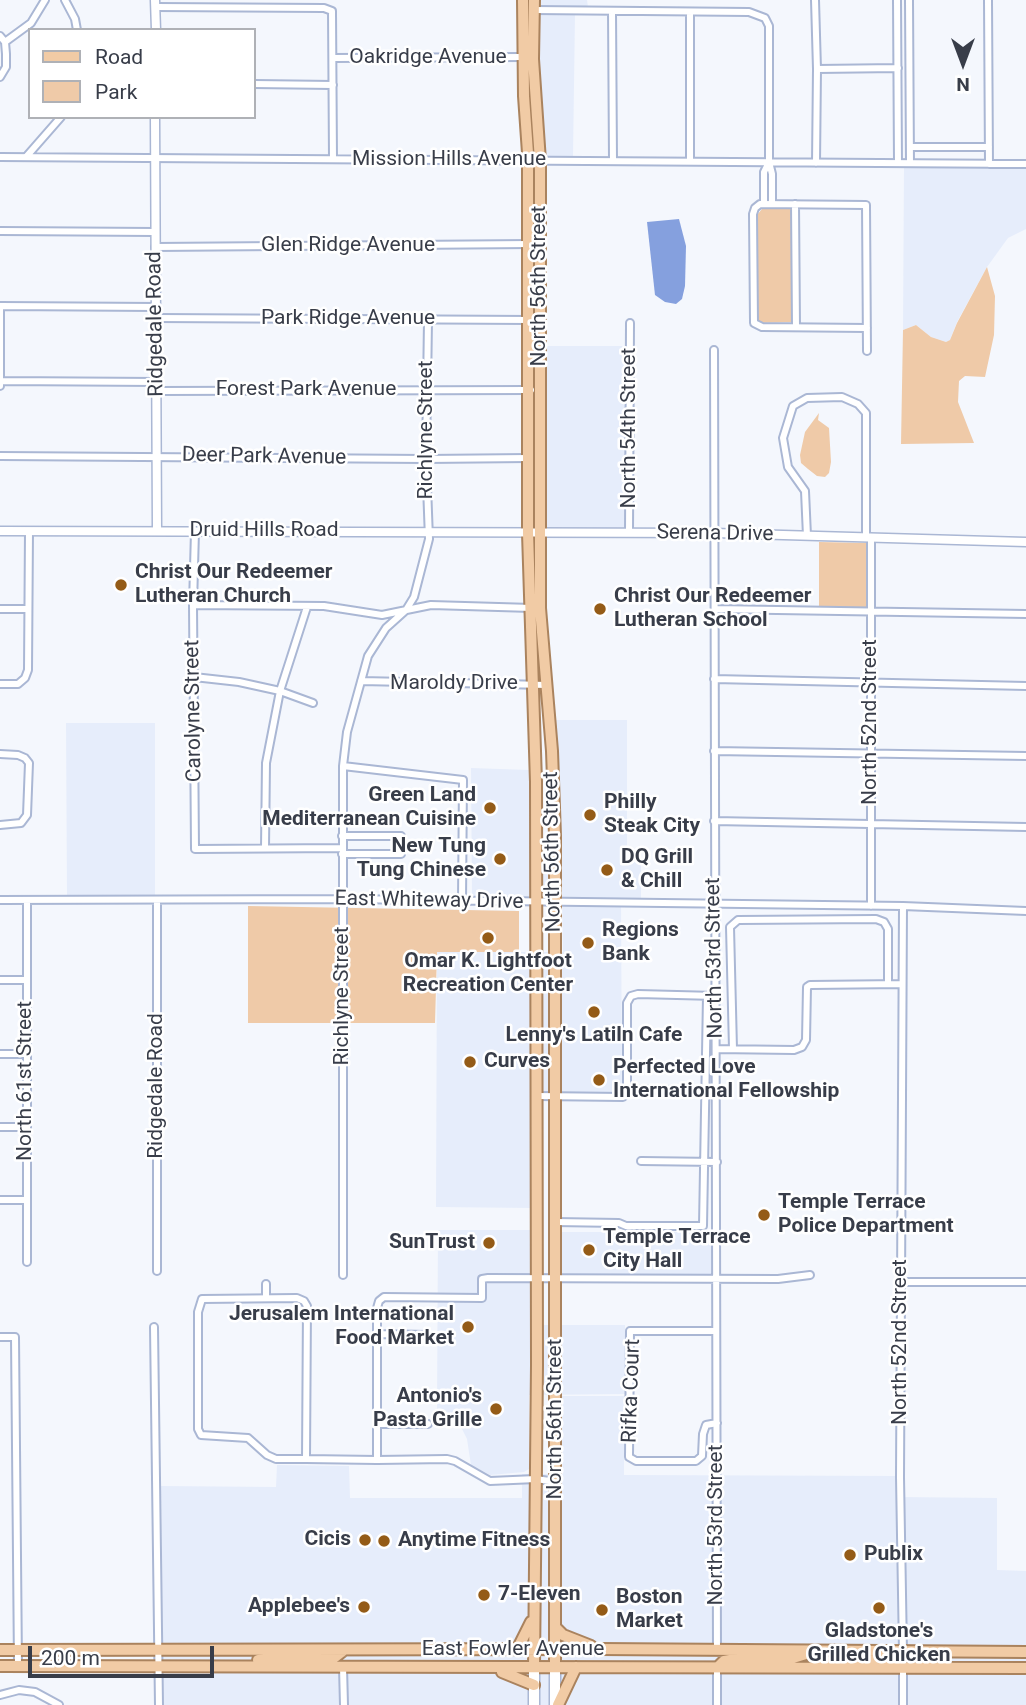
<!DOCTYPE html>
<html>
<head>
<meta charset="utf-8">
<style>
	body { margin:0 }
	#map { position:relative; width:1026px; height:1705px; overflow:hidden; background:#f4f7fd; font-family:Roboto,sans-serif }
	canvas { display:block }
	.legend { position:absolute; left:28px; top:28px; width:228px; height:91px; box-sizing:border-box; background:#fff; border:2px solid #afb1b6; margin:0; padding:9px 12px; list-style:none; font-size:21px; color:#383d49 }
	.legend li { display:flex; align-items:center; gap:14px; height:35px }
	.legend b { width:35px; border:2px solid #afb1b6 }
	.north { position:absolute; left:928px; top:28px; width:70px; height:70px; -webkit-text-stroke:5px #fff; paint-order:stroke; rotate:180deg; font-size:19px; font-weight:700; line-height:28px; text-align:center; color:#383d49 }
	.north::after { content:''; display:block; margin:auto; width:24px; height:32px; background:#383d49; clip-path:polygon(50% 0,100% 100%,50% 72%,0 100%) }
	.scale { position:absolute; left:28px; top:1646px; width:186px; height:32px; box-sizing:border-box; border:4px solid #383d49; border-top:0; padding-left:9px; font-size:21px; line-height:24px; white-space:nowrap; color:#383d49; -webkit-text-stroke:5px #fff; paint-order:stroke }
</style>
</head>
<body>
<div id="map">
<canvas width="1026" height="1705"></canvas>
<ul class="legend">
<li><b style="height:9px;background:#f1cba5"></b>Road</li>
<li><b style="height:19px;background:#efcaa8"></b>Park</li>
</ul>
<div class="north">N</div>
<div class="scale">200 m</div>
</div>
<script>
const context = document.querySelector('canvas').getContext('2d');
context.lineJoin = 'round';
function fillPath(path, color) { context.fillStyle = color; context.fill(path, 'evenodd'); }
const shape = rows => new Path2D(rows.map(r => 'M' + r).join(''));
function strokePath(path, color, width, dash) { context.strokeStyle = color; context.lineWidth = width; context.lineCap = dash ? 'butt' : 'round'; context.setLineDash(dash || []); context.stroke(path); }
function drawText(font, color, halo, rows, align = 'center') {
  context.font = font + ' Roboto,sans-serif'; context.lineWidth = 5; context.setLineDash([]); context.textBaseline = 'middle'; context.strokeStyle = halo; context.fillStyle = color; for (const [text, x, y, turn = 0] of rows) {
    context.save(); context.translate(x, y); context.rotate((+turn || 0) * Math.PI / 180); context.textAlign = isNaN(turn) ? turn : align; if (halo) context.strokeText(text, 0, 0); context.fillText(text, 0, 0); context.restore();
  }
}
fillPath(shape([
	[538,0,587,0,588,7,538,7],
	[538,14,575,14,573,156,543,157,536,57],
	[904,166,1026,168,1026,229,1008,238,987,267,957,322,950,340,946,342,931,337,916,325,903,330],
	[543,346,627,346,626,530,543,530],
	[556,720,627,720,627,855,641,855,641,898,621,899,622,1094,532,1093,532,1208,436,1207,437,952,563,952,562,896,472,896,471,768,529,770,530,855,561,856],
	[66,723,155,723,155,895,67,895],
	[438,1230,531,1230,531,1325,625,1325,625,1394,529,1395,529,1469,524,1472,490,1475,471,1465,467,1439,462,1429,437,1409],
	[561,1232,713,1232,714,1275,560,1274],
	[559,1396,624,1396,624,1475,897,1476,898,1497,997,1498,997,1570,1026,1571,1026,1705,162,1705,161,1486,276,1487,277,1465,349,1466,350,1498,522,1498,522,1474,563,1474]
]), '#e6edfb');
fillPath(shape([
	[762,209,792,209,792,322,757,323,757,215],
	[987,267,995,296,994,335,985,377,965,376,959,381,958,402,974,443,901,444,903,330,916,325,931,337,946,342,950,340,957,323],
	[819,413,818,420,829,428,831,462,829,473,825,477,817,476,808,469,801,463,800,455,805,432],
	[819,542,867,543,867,608,819,607],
	[248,906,519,911,519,952,437,952,435,1023,248,1023]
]), '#efcaa8');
fillPath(shape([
	[679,219,686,246,685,286,682,299,676,304,665,302,655,295,647,222]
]), '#85a0de');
const minor = shape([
	[65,0,75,19,77,30],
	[815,0,817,69,816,163],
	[897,0,898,163],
	[909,0,910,163],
	[988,0,989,164],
	[156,7,324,8,332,11,333,159],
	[534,10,749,12,765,18,769,26,769,162,772,174,772,204],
	[612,11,613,160],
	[690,12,690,160],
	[0,36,5,42,6,54,6,67,0,77],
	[5,42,31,23,45,0],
	[333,58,523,57],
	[817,69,898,68],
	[254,84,333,85],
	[910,147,989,147],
	[0,157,1026,164],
	[26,157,61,117],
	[764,204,764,172,769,162],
	[795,204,796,327],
	[0,231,155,232],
	[155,247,531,244],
	[0,306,156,307],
	[0,306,0,386],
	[156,318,531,320],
	[867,328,762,327,754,323,753,214,755,208,760,204,866,205,867,351],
	[714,350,717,1650],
	[1,381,157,382],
	[157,391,531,390],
	[0,456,426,459,529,458],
	[195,531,193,605,195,849,342,848],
	[629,533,630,323],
	[807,536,805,491,788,467,783,438,793,406,807,398,842,397,858,404,866,413,866,537],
	[871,538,871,906],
	[193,605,324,606,382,615,431,605,532,608],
	[0,609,28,609],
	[715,609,1026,614],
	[194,677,239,682,280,691,313,703],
	[714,679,1026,686],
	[361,681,547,685],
	[0,684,18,684,25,678,28,670,29,531],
	[714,751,1026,756],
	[0,754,18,755,25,758,29,763,27,815,21,823,0,825],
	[343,766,463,780,462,902],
	[714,821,1026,827],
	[342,836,401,836,401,854,342,854],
	[265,848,266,763,280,691,307,607],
	[0,900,343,899,903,906,1026,911],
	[27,900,27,1262],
	[157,900,157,1271],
	[0,980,25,980],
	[716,1049,794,1050,802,1047,806,1040,807,987,810,985,902,984],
	[733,1049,730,927,738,920,876,919,884,922,888,929,888,984],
	[0,1054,25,1054],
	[627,1089,627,1003,631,996,638,994,716,996],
	[537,1096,623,1097,627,1089,716,1091],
	[0,1127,26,1127],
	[641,1161,717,1162],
	[0,1200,27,1200],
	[555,1222,619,1223,626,1226,703,1226,707,996],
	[343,1275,343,766,347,732,368,656,386,628,406,610,414,597,429,539,426,459,428,320],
	[902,1282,1026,1282],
	[266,1284,266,1298],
	[154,1327,159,1705],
	[716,1331,630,1331,629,1457,636,1461,696,1461,702,1456,703,1434,706,1425,717,1423],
	[377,1334,427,1335],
	[0,1337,15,1337,18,1666],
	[377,1424,428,1424],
	[306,1459,307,1306,304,1301,297,1298,202,1299,198,1312,198,1429,201,1435,248,1438,267,1455,276,1459,306,1459,377,1460,447,1459,455,1461,490,1481,536,1479,556,1482],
	[377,1460,377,1308,379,1301,384,1297,482,1298,482,1279,488,1278,778,1279,810,1275],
	[903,1652,900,1477,903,906],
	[343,1667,344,1705],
	[717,1668,717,1705],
	[903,1668,903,1705],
	[0,1695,19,1690,35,1692,59,1705]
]);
const tertiary = shape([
	[155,0,156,30],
	[155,117,157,531],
	[0,531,714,533,1026,542]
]);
const secondary = shape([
	[534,1667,534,1705],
	[555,1667,555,1705]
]);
const primary = shape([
	[523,0,524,96,528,153,528,533,536,782,537,1365,534,1667],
	[534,0,533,59,540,161,540,608,552,751,555,836,555,1667],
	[555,1627,563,1635,591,1646],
	[0,1650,600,1649,1026,1652],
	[517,1650,531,1622],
	[258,1660,335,1657,344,1650],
	[824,1662,891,1660,903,1652],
	[0,1666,1026,1668],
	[719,1666,724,1661,736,1659,793,1658,806,1654],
	[502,1672,534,1685],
	[558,1705,576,1667]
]);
strokePath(minor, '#aab7d4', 10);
strokePath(tertiary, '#aab7d4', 11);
strokePath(secondary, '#aab7d4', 13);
strokePath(primary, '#aa835e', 14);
strokePath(minor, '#fff', 6);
strokePath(tertiary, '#fff', 8);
strokePath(secondary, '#fff', 10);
strokePath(primary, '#f1cba5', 10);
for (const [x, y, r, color] of [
	[121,585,7,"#945b17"],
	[600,609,7,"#945b17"],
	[490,808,7,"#945b17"],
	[590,815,7,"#945b17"],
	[500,859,7,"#945b17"],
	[607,870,7,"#945b17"],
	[488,938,7,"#945b17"],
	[588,943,7,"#945b17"],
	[594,1012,7,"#945b17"],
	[470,1062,7,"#945b17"],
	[599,1080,7,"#945b17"],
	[764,1215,7,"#945b17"],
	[489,1243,7,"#945b17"],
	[589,1250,7,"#945b17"],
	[468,1327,7,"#945b17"],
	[496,1409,7,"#945b17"],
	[365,1540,7,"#945b17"],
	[384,1541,7,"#945b17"],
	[850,1555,7,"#945b17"],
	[484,1595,7,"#945b17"],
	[364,1607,7,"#945b17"],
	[879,1608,7,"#945b17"],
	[602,1610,7,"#945b17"]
]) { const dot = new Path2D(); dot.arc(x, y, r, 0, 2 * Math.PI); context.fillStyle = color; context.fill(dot); strokePath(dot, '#fff', 2.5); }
drawText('21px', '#383d49', '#fff', [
	["Oakridge Avenue",428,58],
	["Mission Hills Avenue",449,160],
	["Glen Ridge Avenue",348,246],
	["North 56th Street",540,286,-90],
	["Park Ridge Avenue",348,319],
	["Ridgedale Road",156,324,-91],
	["Forest Park Avenue",306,390],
	["North 54th Street",630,428,-90],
	["Richlyne Street",427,430,-90],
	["Deer Park Avenue",264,457,1],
	["Druid Hills Road",264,531],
	["Serena Drive",715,534,1],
	["Maroldy Drive",454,684],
	["Carolyne Street",194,711,-91],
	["North 52nd Street",871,722,-90],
	["North 56th Street",553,852,-91],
	["East Whiteway Drive",429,901,1],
	["North 53rd Street",715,958,-91],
	["Richlyne Street",343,996,-90],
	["North 61st Street",26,1081,-90],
	["Ridgedale Road",157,1086,-90],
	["North 52nd Street",901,1342,-90],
	["Rifka Court",632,1391,-88],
	["North 56th Street",556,1419,-90],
	["North 53rd Street",717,1525,-90],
	["East Fowler Avenue",513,1650]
]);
drawText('bold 21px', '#383d49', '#fff', [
	["Christ Our Redeemer",135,573],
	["Lutheran Church",135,597],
	["Christ Our Redeemer",614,597],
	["Lutheran School",614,621],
	["Green Land",476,796,"right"],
	["Mediterranean Cuisine",476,820,"right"],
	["Philly",604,803],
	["Steak City",604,827],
	["New Tung",486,847,"right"],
	["Tung Chinese",486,871,"right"],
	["DQ Grill",621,858],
	["& Chill",621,882],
	["Regions",602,931],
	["Bank",602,955],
	["Omar K. Lightfoot",488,962,"center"],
	["Recreation Center",488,986,"center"],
	["Lenny's Latiln Cafe",594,1036,"center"],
	["Curves",484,1062],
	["Perfected Love",613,1068],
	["International Fellowship",613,1092],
	["Temple Terrace",778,1203],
	["Police Department",778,1227],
	["Temple Terrace",603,1238],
	["City Hall",603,1262],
	["SunTrust",475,1243,"right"],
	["Jerusalem International",454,1315,"right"],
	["Food Market",454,1339,"right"],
	["Antonio's",482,1397,"right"],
	["Pasta Grille",482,1421,"right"],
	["Cicis",351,1540,"right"],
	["Anytime Fitness",398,1541],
	["Publix",864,1555],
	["7-Eleven",498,1595],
	["Boston",616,1598],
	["Market",616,1622],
	["Applebee's",350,1607,"right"],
	["Gladstone's",879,1632,"center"],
	["Grilled Chicken",879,1656,"center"]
], 'left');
</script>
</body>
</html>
